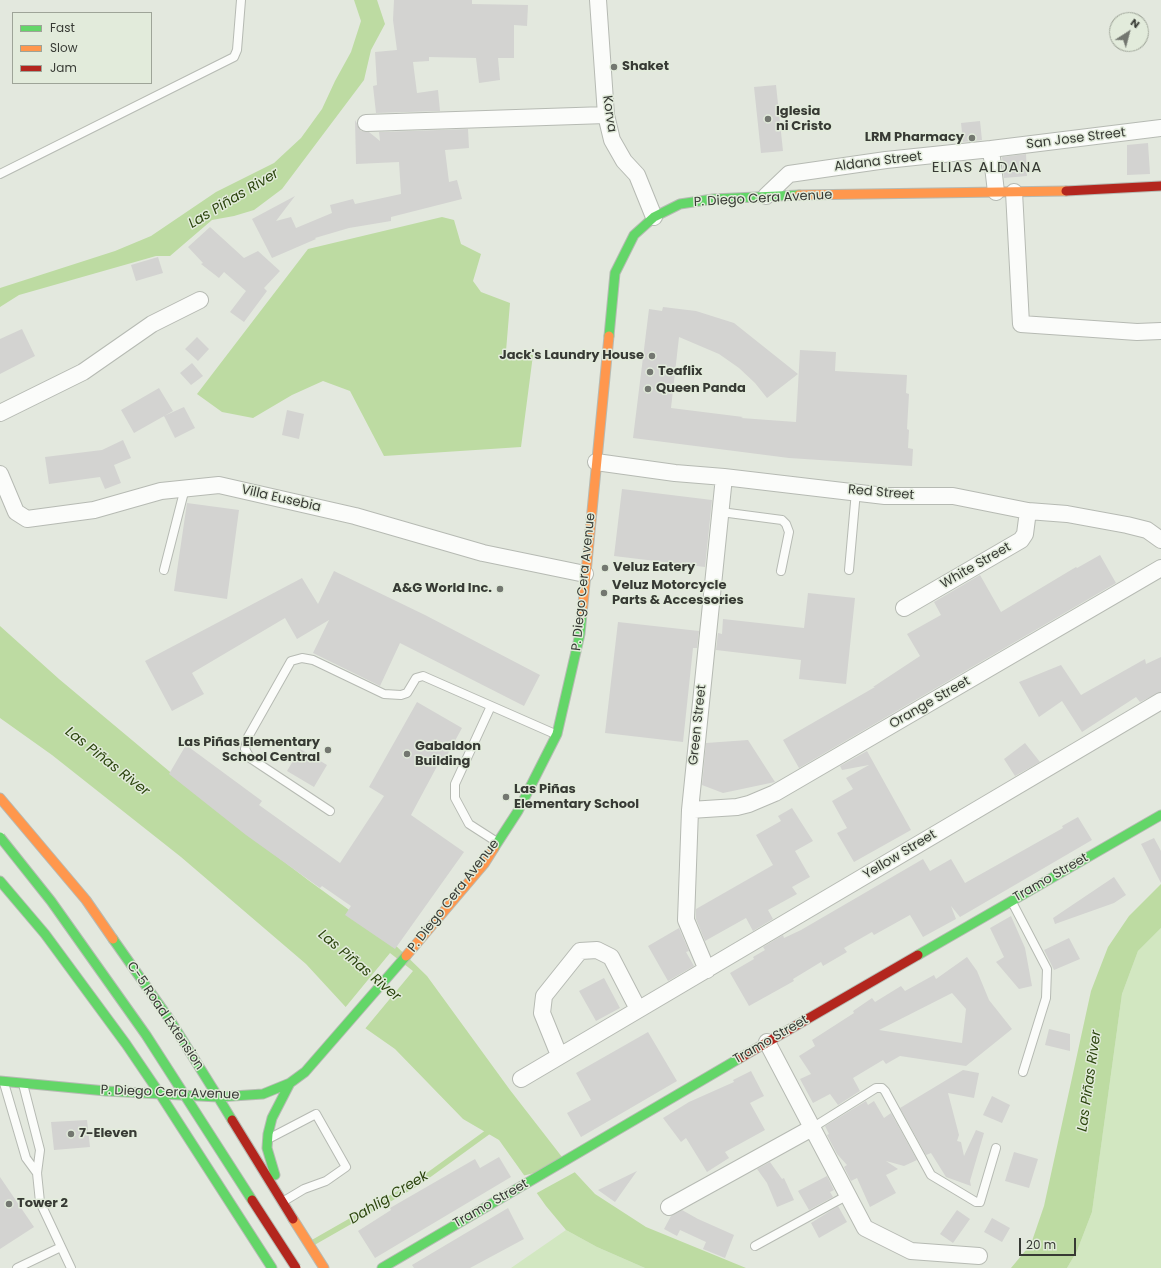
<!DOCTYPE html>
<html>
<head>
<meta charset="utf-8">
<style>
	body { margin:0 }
	#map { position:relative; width:1161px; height:1268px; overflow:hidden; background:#e3e8de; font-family:Poppins,sans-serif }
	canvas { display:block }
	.legend { position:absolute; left:12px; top:12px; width:140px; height:72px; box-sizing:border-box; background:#e2ebdb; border:1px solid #9ea498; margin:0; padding:5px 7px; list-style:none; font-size:12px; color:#373a34 }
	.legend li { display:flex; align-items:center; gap:8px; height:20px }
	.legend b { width:20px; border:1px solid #9ea498 }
	.north { position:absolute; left:1109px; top:12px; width:40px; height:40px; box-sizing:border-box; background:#e2ebdb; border:1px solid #9ea498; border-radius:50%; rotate:36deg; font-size:11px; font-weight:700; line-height:16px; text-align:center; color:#373a34 }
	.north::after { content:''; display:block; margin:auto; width:14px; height:18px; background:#737770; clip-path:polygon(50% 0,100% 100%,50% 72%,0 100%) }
	.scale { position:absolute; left:1019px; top:1238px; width:57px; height:18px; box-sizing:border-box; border:2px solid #373a34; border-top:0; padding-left:5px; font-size:12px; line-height:14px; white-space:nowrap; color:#373a34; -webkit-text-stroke:3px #e2ebdb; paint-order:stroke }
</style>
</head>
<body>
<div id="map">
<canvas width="1161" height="1268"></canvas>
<ul class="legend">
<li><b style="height:5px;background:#63d668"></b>Fast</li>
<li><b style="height:5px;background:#ff974d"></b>Slow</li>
<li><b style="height:5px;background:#b3261e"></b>Jam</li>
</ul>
<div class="north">N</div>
<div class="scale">20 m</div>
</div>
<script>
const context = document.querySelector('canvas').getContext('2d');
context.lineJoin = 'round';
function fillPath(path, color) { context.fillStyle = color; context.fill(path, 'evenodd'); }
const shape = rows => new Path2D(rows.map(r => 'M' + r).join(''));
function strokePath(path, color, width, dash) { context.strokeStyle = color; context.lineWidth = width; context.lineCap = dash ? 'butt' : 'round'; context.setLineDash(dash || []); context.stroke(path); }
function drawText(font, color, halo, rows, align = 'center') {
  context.font = font + ' Poppins,sans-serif'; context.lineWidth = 3; context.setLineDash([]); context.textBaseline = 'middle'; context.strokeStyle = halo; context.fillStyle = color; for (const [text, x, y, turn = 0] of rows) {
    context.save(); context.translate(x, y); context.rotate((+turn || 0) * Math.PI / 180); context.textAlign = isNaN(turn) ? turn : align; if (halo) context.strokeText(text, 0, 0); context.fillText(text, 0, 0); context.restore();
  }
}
fillPath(shape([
	[1161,928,1161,1268,1067,1268,1077,1251,1092,1212,1122,994,1138,951],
	[566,1230,597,1247,645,1268,511,1268]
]), '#d2e7c1');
fillPath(shape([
	[354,0,377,0,385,24,371,50,364,80,282,189,254,210,234,216,212,220,170,256,156,256,19,295,0,307,0,288,115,251,151,236,216,192,274,163,301,138,322,109,335,81,351,52,361,21],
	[442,217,454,220,461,244,481,254,473,281,481,292,510,303,506,351,533,355,521,447,384,456,350,391,323,381,292,395,253,418,222,412,197,394,308,249],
	[0,626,59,679,200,797,308,880,389,939,427,976,510,1090,569,1166,595,1194,646,1227,746,1268,645,1268,597,1247,566,1230,546,1206,499,1140,463,1119,395,1049,365,1028,306,964,181,857,52,755,0,718],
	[1161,884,1161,928,1138,951,1122,994,1092,1212,1077,1251,1067,1268,1011,1268,1031,1244,1044,1206,1091,991,1108,947,1129,916]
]), '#bddba2');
fillPath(shape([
	[390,953,413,971,364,1030,344,1009],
	[571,1164,577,1171,535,1194,522,1176]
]), '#e3e8de');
strokePath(shape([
	[314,1242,419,1182,492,1129]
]), '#bddba2', 5.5);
fillPath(shape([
	[394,0,472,0,472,4,528,5,527,26,514,25,514,58,498,58,500,80,479,83,476,58,429,57,429,61,413,62,417,93,438,90,440,111,376,113,373,86,377,85,375,52,397,50,393,20],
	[776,85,783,151,761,153,754,87],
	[355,120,361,131,369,132,380,141,379,132,468,129,469,148,445,150,449,182,457,180,462,199,391,217,391,221,349,228,315,238,316,239,272,258,252,219,295,196,276,221,291,217,296,228,332,213,330,205,353,199,355,204,401,194,399,162,356,164],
	[980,121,982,140,963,142,961,123],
	[1148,143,1150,174,1127,175,1127,145],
	[1026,154,1027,176,1004,178,1002,157],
	[210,227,244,258,258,251,280,271,264,288,267,291,244,322,230,312,246,291,224,272,219,278,201,264,203,263,188,247],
	[158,257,163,273,136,281,131,265],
	[663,307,696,311,734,323,798,374,767,398,755,383,739,368,719,354,679,337,671,408,743,417,741,418,796,422,800,350,836,352,835,371,907,375,906,393,909,394,907,429,909,430,908,448,913,449,912,466,789,458,633,438,649,309,662,311],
	[22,329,35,356,0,374,0,339],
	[197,337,209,349,198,361,185,349],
	[192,363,203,376,191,385,180,373],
	[159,388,173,411,134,433,121,410],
	[184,407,195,428,175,438,164,416],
	[287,410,304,414,299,439,282,435],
	[123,440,131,458,114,465,121,483,105,489,100,477,49,484,45,457,102,450],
	[622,489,712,500,705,567,614,556],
	[187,503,239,510,227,599,174,591],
	[1100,555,1116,583,799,768,783,740,875,687,873,687,920,656,907,634,941,615,934,602,980,575,1001,612,1076,567,1077,568],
	[334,571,425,615,540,675,524,706,400,643,380,686,313,653,329,620,297,639,285,618,192,673,204,694,172,711,145,661,302,578,318,604],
	[808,593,855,598,846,684,799,679,801,660,716,650,718,633,722,634,723,619,804,628],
	[618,622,699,631,697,648,693,648,683,742,605,733],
	[1161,657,1161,692,1140,702,1136,697,1082,732,1062,701,1039,717,1019,682,1061,665,1081,695,1145,659,1146,664],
	[417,702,462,728,445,759,442,757,411,815,464,852,395,949,345,915,351,906,322,886,320,888,246,835,169,774,186,745,262,801,259,805,340,863,384,796,369,787],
	[748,740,775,782,723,793,702,785,706,743],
	[1025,743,1040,762,1015,776,1004,759],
	[300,749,327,765,314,787,287,771],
	[867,751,911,830,854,862,837,833,847,828,832,801,853,789,846,778,869,765,842,770,840,766],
	[792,808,813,841,795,851,810,877,792,887,797,894,768,910,773,919,753,931,746,918,705,941,696,919,696,909,773,865,756,835,781,821,778,816],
	[1078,817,1092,840,960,917,951,906,956,919,923,937,910,915,874,935,872,932,844,948,847,952,823,966,821,962,793,979,794,981,749,1006,730,973,754,959,753,957,765,950,763,947,783,935,784,938,801,930,923,859,930,871,951,859,965,883,1063,828,1062,826],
	[1154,838,1161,851,1161,883,1141,844],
	[1114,877,1126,895,1114,903,1055,924,1053,918],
	[1011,916,1025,948,1032,986,1019,989,996,962,1004,957,990,928],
	[679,928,689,951,686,952,694,966,668,981,648,946],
	[1069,938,1080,959,1054,970,1044,950],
	[967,957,977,971,989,1000,1012,1029,966,1066,900,1056,886,1064,883,1060,853,1078,860,1091,838,1105,830,1094,813,1103,800,1079,811,1074,799,1056,815,1046,812,1040,854,1013,853,1011,872,998,875,1002,901,986,905,991,934,975,936,979],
	[952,993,966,1009,962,1043,879,1030],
	[604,978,620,1008,596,1021,579,991],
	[1049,1029,1070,1034,1070,1051,1045,1045],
	[648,1032,677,1081,581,1137,567,1113,591,1100,576,1073],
	[963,1070,979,1073,974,1098,948,1093,959,1135,957,1141,961,1142,964,1156,976,1130,984,1133,970,1181,971,1186,946,1177,931,1153,926,1155,900,1108],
	[751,1071,764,1096,750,1103,765,1130,725,1152,729,1158,707,1172,686,1138,681,1142,663,1118,689,1102,734,1082,733,1080],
	[992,1096,1010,1105,1002,1123,983,1115],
	[866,1101,868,1105,874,1101,884,1118,891,1113,917,1160,904,1166,886,1161,898,1169,886,1175,896,1193,870,1207,857,1178,851,1181,844,1167,847,1165,837,1154,827,1135,829,1134,825,1126],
	[87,1120,90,1147,54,1150,51,1122],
	[1014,1152,1038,1159,1029,1188,1005,1181],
	[499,1157,511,1177,375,1258,358,1231,391,1210,390,1208,475,1159,480,1168],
	[770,1162,782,1179,784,1178,794,1200,777,1207,767,1183,757,1169],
	[637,1171,615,1202,598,1190],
	[827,1176,834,1190,830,1192,833,1197,809,1210,798,1191],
	[0,1177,34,1227,0,1249],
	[838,1206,847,1222,819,1238,811,1223],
	[508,1208,524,1239,470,1268,414,1268,412,1265],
	[682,1210,698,1219,734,1235,725,1258,703,1249,706,1242,680,1230,677,1236,664,1229,671,1216],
	[957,1210,970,1219,953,1243,940,1234],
	[992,1218,1010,1228,1002,1242,984,1232]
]), '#d3d3d1');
const lane = shape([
	[0,174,234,57,237,50,241,0],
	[721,512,782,520,786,524,789,532,781,571],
	[164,570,185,488],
	[849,570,856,491],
	[491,706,455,784,455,798,469,824,497,842],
	[330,811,250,758,245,749,248,737,291,661,302,658,313,660,384,694,401,695,407,693,416,678,423,676,555,734],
	[1012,902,1047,969,1046,998,1023,1072],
	[4,1083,26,1158,37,1173],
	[23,1084,40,1150,37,1173,40,1202,71,1268],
	[812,1128,876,1088,882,1088,885,1091,931,1175,976,1202,980,1202,996,1148],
	[270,1138,316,1114,346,1167,326,1181,304,1189,284,1201],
	[755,1246,848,1195],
	[17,1268,61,1247]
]);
const street = shape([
	[598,0,606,115,612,140,624,161,637,175,654,217],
	[366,123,606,115],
	[991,149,996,192],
	[1014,192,1021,324,1137,332,1161,331],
	[766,196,789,174,886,160,991,149,1161,128],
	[0,413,83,372,152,324,200,300],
	[596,462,675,473,724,477,885,496,953,496,1028,511,1067,514,1127,525,1147,530,1161,540],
	[0,474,16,512,27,519,94,510,161,491,219,485,355,516,483,553,585,574],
	[904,608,1021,540,1025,534,1028,511],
	[690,810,737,807,749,804,775,793,1161,568],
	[707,970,686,920,690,810,724,477],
	[767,1042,865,1228,911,1251,979,1256],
	[559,1055,542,1013,544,996,580,951,597,950,611,957,638,1009],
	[521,1079,1161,701],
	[669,1207,812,1128]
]);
const fast = shape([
	[609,336,615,273,634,235,654,217,680,204,713,199,799,195],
	[494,848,518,811,557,734,580,634,582,614],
	[0,881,45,934,126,1044,160,1094],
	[113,939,170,1020,218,1097,263,1094,290,1083,305,1072,406,956],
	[918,955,1161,815],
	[0,1081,106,1091,218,1097,232,1120],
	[160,1094,272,1268],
	[275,1175,267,1148,268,1134,272,1118,290,1083],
	[382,1268,740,1058]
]);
const slow = shape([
	[799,195,1066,191],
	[582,614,609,336],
	[0,798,86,900,113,939],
	[406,956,484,864,494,848],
	[293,1219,324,1268]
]);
const jam = shape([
	[1066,191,1161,186],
	[740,1058,918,955],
	[232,1120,293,1219]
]);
strokePath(lane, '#b6bab3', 10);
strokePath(street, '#b6bab3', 18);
strokePath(fast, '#b6bab3', 11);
strokePath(slow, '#b6bab3', 11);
strokePath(jam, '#b6bab3', 11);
strokePath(lane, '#fbfcfa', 8);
strokePath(street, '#fbfcfa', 16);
strokePath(fast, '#63d668', 9);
strokePath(slow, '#ff974d', 9);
strokePath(jam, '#b3261e', 9);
const fastBridge = shape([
	[0,837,51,901,146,1035,252,1200]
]);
const jamBridge = shape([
	[252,1200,296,1268]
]);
strokePath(fastBridge, '#b6bab3', 11, []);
strokePath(jamBridge, '#b6bab3', 11, []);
strokePath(fastBridge, '#63d668', 9);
strokePath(jamBridge, '#b3261e', 9);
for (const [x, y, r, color] of [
	[614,67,4,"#737770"],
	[768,119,4,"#737770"],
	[972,138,4,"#737770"],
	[652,356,4,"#737770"],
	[650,372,4,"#737770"],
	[648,389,4,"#737770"],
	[605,568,4,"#737770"],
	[500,589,4,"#737770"],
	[604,593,4,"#737770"],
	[328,750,4,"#737770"],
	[407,754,4,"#737770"],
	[506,797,4,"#737770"],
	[71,1134,4,"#737770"],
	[9,1204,4,"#737770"]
]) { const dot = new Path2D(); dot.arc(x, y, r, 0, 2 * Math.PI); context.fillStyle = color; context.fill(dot); strokePath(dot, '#e2ebdb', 1.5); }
drawText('bold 13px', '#373a34', '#e2ebdb', [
	["Shaket",622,67],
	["Iglesia",776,112],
	["ni Cristo",776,127],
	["LRM Pharmacy",964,138,"right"],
	["Jack's Laundry House",644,356,"right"],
	["Teaflix",658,372],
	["Queen Panda",656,389],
	["Veluz Eatery",613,568],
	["Veluz Motorcycle",612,586],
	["Parts & Accessories",612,601],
	["A&G World Inc.",492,589,"right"],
	["Las Piñas Elementary",320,743,"right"],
	["School Central",320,758,"right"],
	["Gabaldon",415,747],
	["Building",415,762],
	["Las Piñas",514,790],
	["Elementary School",514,805],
	["7-Eleven",79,1134],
	["Tower 2",17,1204]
], 'left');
drawText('13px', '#373a34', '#e2ebdb', [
	["Korva",609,114,82],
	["San Jose Street",1076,139,-7],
	["Aldana Street",878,162,-7],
	["P. Diego Cera Avenue",763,199,-3],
	["Red Street",881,493,5],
	["Villa Eusebia",281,499,13],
	["White Street",976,566,-30],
	["P. Diego Cera Avenue",584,582,-84],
	["Orange Street",930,703,-30],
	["Green Street",698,725,-84],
	["Yellow Street",900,855,-31],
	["Tramo Street",1051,878,-30],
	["P. Diego Cera Avenue",454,896,-52],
	["C-5 Road Extension",165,1016,56],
	["Tramo Street",771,1040,-30],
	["P. Diego Cera Avenue",170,1093,2],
	["Tramo Street",491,1204,-30]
]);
drawText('italic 14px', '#2b440d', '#e2ebdb', [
	["Las Piñas River",234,199,-31],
	["Las Piñas River",107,762,38],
	["Las Piñas River",359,966,40],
	["Las Piñas River",1090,1081,-82],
	["Dahlig Creek",389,1198,-31]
]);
context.letterSpacing = '1px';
drawText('15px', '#373a34', '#e2ebdb', [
	["ELIAS ALDANA",987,168]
]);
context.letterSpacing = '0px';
</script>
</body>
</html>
